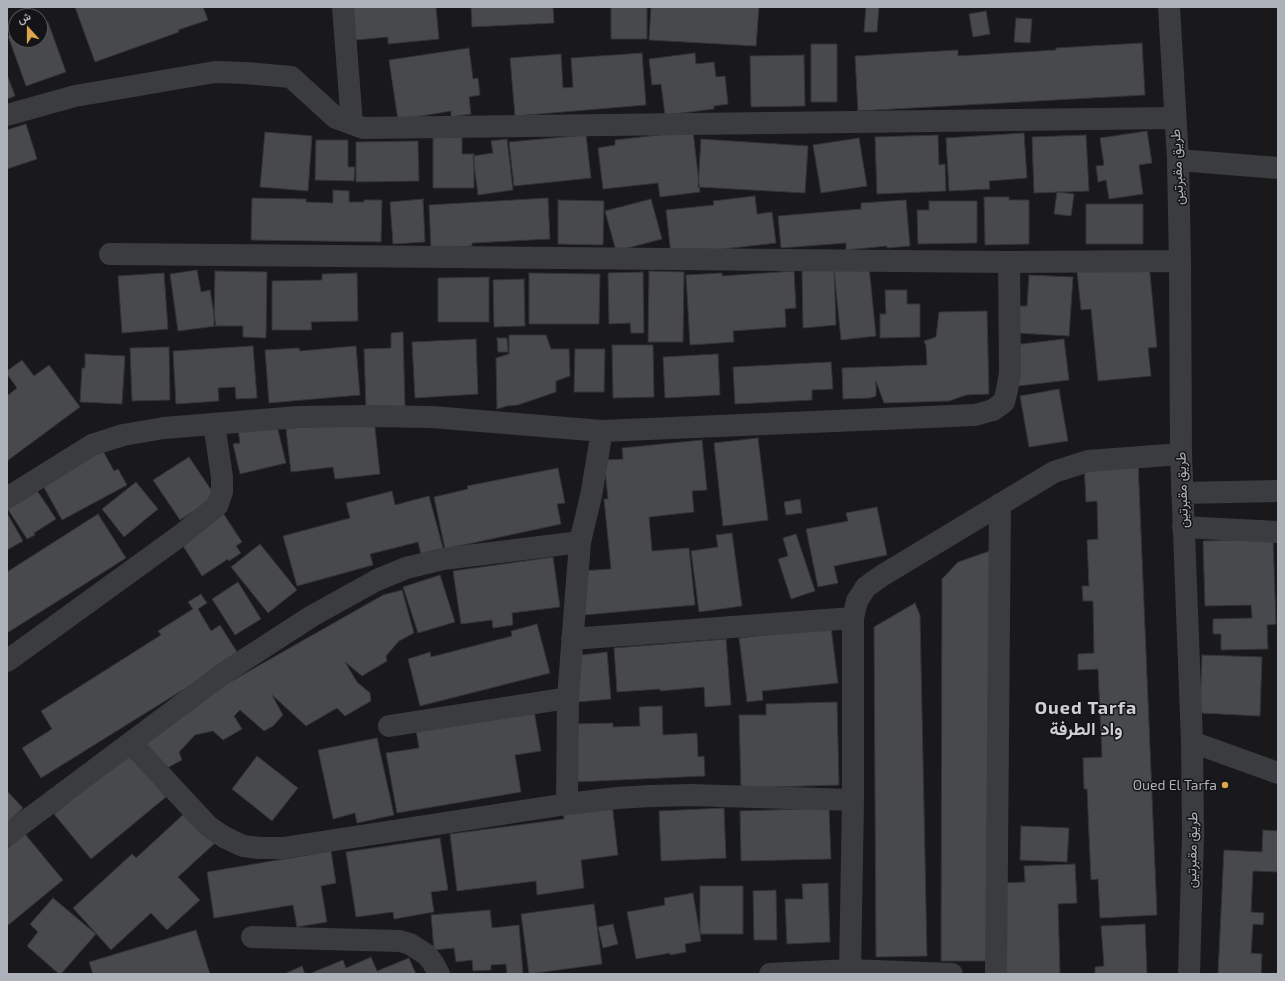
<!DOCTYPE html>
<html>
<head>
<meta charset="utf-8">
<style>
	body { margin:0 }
	#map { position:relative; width:1285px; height:981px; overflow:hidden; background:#19191b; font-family:"Exo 2",Vazirmatn,sans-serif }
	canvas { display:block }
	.frame { position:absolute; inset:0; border:8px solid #adb1b9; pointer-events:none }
	.north { position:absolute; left:8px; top:8px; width:40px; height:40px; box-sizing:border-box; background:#141416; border:1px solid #515357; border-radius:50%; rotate:339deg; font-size:11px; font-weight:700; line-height:16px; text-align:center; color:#adb1b9 }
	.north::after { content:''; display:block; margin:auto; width:14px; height:18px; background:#dda54f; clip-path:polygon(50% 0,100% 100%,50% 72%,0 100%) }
</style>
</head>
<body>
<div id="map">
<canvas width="1285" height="981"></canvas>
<div class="frame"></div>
<div class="north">ش</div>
</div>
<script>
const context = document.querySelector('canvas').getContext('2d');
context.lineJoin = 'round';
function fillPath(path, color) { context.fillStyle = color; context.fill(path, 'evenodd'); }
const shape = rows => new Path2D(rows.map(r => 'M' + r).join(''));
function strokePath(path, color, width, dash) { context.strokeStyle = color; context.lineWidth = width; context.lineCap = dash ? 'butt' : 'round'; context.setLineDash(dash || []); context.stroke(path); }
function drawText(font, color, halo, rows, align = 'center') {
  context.font = font + ' "Exo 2",Vazirmatn,sans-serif'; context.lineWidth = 3; context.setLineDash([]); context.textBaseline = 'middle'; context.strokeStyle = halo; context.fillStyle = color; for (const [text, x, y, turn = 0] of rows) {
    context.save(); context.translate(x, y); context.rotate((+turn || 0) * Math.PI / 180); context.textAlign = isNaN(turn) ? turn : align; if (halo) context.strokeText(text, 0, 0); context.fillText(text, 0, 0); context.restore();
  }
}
const building = shape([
	[75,7,203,7,208,20,178,30,179,32,95,62,75,7],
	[351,7,436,7,439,39,388,44,388,37,355,40,351,7],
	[471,7,553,7,554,23,472,27,471,7],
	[611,7,647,7,647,39,611,39,611,7],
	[651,7,759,7,756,46,649,40,651,7],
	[866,7,879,7,877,32,864,32,866,7],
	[986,11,990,34,973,37,969,14,986,11],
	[1016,18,1032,19,1030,43,1014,42,1016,18],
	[48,22,66,72,26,86,8,36,16,34,16,40,40,40,40,25,48,22],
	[1142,43,1145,95,858,111,855,56,958,50,958,56,1056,50,1056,48,1142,43],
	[811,44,837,44,837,102,811,102,811,44],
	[469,48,473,79,478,78,480,95,469,97,471,114,451,117,451,111,398,120,389,60,469,48],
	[642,53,646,105,515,116,510,58,561,54,563,88,573,87,571,58,642,53],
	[695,53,696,64,714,62,716,77,725,76,728,104,714,106,714,109,665,115,661,84,652,85,649,59,695,53],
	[804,55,805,106,751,107,750,56,804,55],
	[7,74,15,96,7,99,7,74],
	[26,124,37,159,7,169,7,130,26,124],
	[693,131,700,192,660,197,658,183,603,189,598,148,615,145,615,140,693,131],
	[1147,131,1152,163,1139,165,1143,194,1109,199,1106,180,1098,182,1096,166,1104,165,1100,138,1147,131],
	[265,132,312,136,308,191,260,187,265,132],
	[1024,133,1027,178,989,181,990,189,949,191,946,138,1024,133],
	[586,135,591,178,514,186,509,142,586,135],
	[938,135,939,165,945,164,946,191,877,194,875,137,938,135],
	[1086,135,1089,191,1034,193,1032,137,1086,135],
	[433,137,462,137,462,154,474,154,474,188,433,188,433,137],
	[859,138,867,186,821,193,813,145,859,138],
	[507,139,513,190,478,195,473,156,493,153,491,141,507,139],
	[701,139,808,146,805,193,698,187,701,139],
	[316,140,348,140,348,167,355,167,354,181,315,180,316,140],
	[418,141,419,181,356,182,356,142,418,141],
	[333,190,349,191,349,202,364,202,364,200,382,200,381,242,251,240,252,198,306,199,306,202,333,203,333,190],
	[1057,192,1074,194,1071,216,1054,214,1057,192],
	[755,196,757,214,772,212,776,243,671,255,666,210,714,205,713,201,755,196],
	[984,197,1009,197,1009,200,1029,200,1029,244,985,245,984,197],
	[548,198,550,239,472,243,472,246,431,249,429,205,548,198],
	[423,199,425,242,393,244,390,202,423,199],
	[651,199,662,239,616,251,605,211,651,199],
	[558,200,604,201,603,245,558,244,558,200],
	[906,200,910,246,887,248,887,246,846,250,846,243,781,248,778,216,861,209,861,203,906,200],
	[929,201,977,201,977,243,918,244,917,210,929,210,929,201],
	[1086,204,1143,204,1143,244,1086,244,1086,204],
	[1149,264,1157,347,1148,348,1151,376,1098,381,1091,309,1081,310,1077,271,1149,264],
	[869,266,876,336,841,340,834,270,869,266],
	[834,269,836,325,803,328,802,271,834,269],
	[197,270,201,292,210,290,216,326,178,331,170,274,197,270],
	[215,271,267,272,266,338,243,337,243,326,214,326,215,271],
	[649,271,684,272,683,342,648,342,649,271],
	[794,271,796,308,785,309,786,327,733,331,734,342,690,345,686,275,722,273,722,276,794,271],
	[643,272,644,333,631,333,630,323,609,324,608,273,643,272],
	[164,273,168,329,122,333,118,276,164,273],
	[357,273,358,321,311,322,312,330,272,330,272,281,322,280,322,274,357,273],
	[529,273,600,274,599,324,529,324,529,273],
	[1029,275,1073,277,1069,336,1017,333,1018,306,1027,306,1029,275],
	[489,277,489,322,438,322,438,278,489,277],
	[524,279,525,326,494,327,493,280,524,279],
	[885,290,907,290,907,304,920,304,920,337,880,338,880,314,886,314,885,290],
	[987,311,989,394,966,395,949,401,884,403,876,381,876,396,870,398,843,399,842,368,927,365,926,346,924,341,936,337,939,312,987,311],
	[403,332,405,407,366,408,364,349,391,348,391,333,403,332],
	[509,335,546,335,551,349,569,349,570,376,556,381,556,392,518,405,507,406,497,409,496,358,509,354,509,335],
	[497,338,507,338,508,352,498,352,497,338],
	[476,339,478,394,415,398,412,342,476,339],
	[1064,339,1069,380,1018,386,1013,345,1064,339],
	[612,345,653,345,654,397,613,398,612,345],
	[253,346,257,398,236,399,235,387,218,388,219,401,176,404,173,351,253,346],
	[356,346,360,395,269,403,265,350,299,348,300,351,356,346],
	[169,347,170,400,132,401,130,348,169,347],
	[575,349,605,349,604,392,574,392,575,349],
	[85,354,125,356,122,404,80,402,82,368,85,368,85,354],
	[718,354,720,395,665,398,663,357,718,354],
	[22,360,34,376,49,365,80,407,7,461,7,396,17,388,7,374,7,371,22,360],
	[831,362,833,389,812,390,812,400,735,404,733,367,831,362],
	[1059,389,1068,441,1029,447,1020,396,1059,389],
	[374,419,380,474,335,479,333,467,291,472,286,429,374,419],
	[276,422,286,463,240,474,233,444,240,443,238,430,276,422],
	[758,438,768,520,723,526,714,443,758,438],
	[702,440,707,490,692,491,694,512,649,517,652,551,689,548,695,605,584,615,580,571,611,569,604,499,608,499,604,460,623,459,622,448,702,440],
	[102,449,114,471,118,469,127,485,62,520,41,482,102,449],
	[189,457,216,497,180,520,153,480,189,457],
	[1138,461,1157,915,1100,918,1098,879,1091,880,1087,789,1084,789,1083,758,1102,757,1098,669,1078,670,1078,654,1094,653,1093,601,1083,601,1082,586,1089,586,1087,540,1098,539,1097,501,1086,502,1084,464,1138,461],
	[558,468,565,503,557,504,561,524,445,549,434,497,468,489,467,486,558,468],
	[136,482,158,509,124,537,102,509,136,482],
	[34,486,56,519,34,533,35,535,27,539,7,508,34,486],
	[392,491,395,505,429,496,443,548,421,554,418,542,370,554,373,565,297,586,283,536,350,518,346,503,392,491],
	[800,499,802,513,786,515,784,502,800,499],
	[877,507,887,555,834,566,838,583,818,587,806,529,848,521,846,513,877,507],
	[7,513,23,541,7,550,7,513],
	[223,513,242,542,236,546,241,553,229,561,228,559,202,576,180,541,223,513],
	[98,514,126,558,7,633,7,572,98,514],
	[732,533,742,606,699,612,691,551,718,547,716,535,732,533],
	[796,534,815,591,791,599,778,559,788,556,783,538,796,534],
	[1273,539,1276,624,1267,625,1268,649,1221,650,1221,634,1213,634,1213,619,1252,618,1251,605,1205,606,1203,541,1273,539],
	[260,544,297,590,268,613,231,567,260,544],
	[990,551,990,961,941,961,942,579,958,562,990,551],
	[553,557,560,607,512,613,513,625,493,628,492,620,461,624,453,571,553,557],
	[440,575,455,622,418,633,403,587,440,575],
	[238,582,261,619,235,635,212,599,238,582],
	[402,590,414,633,399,641,386,656,387,661,362,676,345,662,357,682,370,693,371,701,345,716,337,708,306,726,272,695,283,715,273,726,264,731,240,710,234,716,242,729,223,740,213,731,195,735,179,752,182,760,167,768,143,747,184,708,383,595,402,590],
	[201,594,207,603,198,609,211,631,220,625,239,655,41,778,22,748,52,729,41,711,161,635,158,631,193,609,188,602,201,594],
	[915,603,920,615,927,956,876,957,874,627,915,603],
	[537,624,550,673,420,706,408,659,430,652,431,657,512,636,511,631,537,624],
	[831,627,838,683,762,691,763,700,747,702,739,638,831,627],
	[726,639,731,705,705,707,704,687,660,691,660,689,617,692,614,648,726,639],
	[607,652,611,699,578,702,573,656,607,652],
	[1202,655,1262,657,1260,716,1200,713,1202,655],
	[837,702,839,785,741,788,739,715,766,715,766,704,837,702],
	[662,706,663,735,697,733,698,757,704,756,705,776,575,782,573,724,613,723,613,727,640,726,639,707,662,706],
	[534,710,541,751,515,755,521,792,397,813,386,753,419,748,416,730,534,710],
	[377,738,394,815,357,823,355,813,333,819,318,750,377,738],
	[129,753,166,797,91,859,54,814,129,753],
	[257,756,298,788,272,821,232,789,257,756],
	[7,791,23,808,7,823,7,791],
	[612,803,618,855,581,860,584,888,537,895,536,881,457,891,450,834,564,819,563,809,612,803],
	[724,808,726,858,661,861,659,811,724,808],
	[829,808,831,859,741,861,740,811,829,808],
	[186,812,215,843,178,877,200,900,167,930,151,913,111,950,73,908,132,854,136,858,186,812],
	[1021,826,1069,828,1067,862,1020,860,1021,826],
	[1263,830,1278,831,1278,872,1253,871,1251,912,1264,913,1263,925,1253,924,1251,953,1262,954,1261,974,1218,974,1224,850,1262,852,1263,830],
	[25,834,63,880,7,926,7,848,25,834],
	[440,838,448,890,431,892,434,912,394,919,393,912,356,917,346,852,440,838],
	[331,851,336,883,321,886,327,922,297,927,293,905,214,918,207,872,331,851],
	[1075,864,1077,903,1058,904,1060,974,1003,974,1000,883,1025,882,1024,866,1075,864],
	[828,883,830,942,787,944,785,899,803,899,802,884,828,883],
	[700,886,743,886,743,934,700,934,700,886],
	[776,890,777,940,754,940,753,891,776,890],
	[693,893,701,941,685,944,686,952,670,955,670,953,636,959,627,912,665,905,664,898,693,893],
	[53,898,96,934,61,974,59,974,27,946,38,932,30,924,53,898],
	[594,904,602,964,529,974,521,914,594,904],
	[490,910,492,928,519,925,523,974,507,974,506,964,491,965,491,970,473,971,472,960,456,962,454,948,434,950,431,915,490,910],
	[613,924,618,944,603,948,598,927,613,924],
	[1145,924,1147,974,1095,974,1095,967,1104,966,1101,926,1145,924],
	[196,930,210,974,93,974,89,962,196,930],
	[371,957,377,971,409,958,416,974,309,974,343,960,346,968,371,957],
	[302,966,305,974,284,974,302,966]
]);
fillPath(building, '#48494d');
strokePath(building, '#333437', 1);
strokePath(shape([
	[343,7,352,124],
	[1169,7,1178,160,1180,261,1181,454,1192,742,1193,835,1189,974],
	[7,115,75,96,215,72,246,73,291,77,336,118,363,128,1175,118],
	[1178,160,1278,168],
	[110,254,1009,262,1180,261],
	[1182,493,1278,491],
	[7,498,92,445,123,435,164,428,298,417,368,416,432,417,602,431,975,415,993,410,1004,402,1007,390,1010,373,1009,262],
	[1183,527,1278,532],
	[572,639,853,618],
	[7,661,181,535,217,506,222,492,222,477,214,424],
	[389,726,568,698],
	[1192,742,1278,773],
	[131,743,208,826,224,837,243,846,259,848,283,848,567,804,617,798,651,796,690,795,853,800],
	[567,804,568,698,580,542,591,496,602,431],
	[7,835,224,673,312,616,377,580,406,568,443,559,580,542],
	[252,937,400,941,410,944,427,955,433,963,439,974],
	[850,970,853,800,853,618,857,601,866,587,883,575,1054,472,1088,461,1181,454],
	[770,974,850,970,952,974],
	[996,974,1000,504]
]), '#3b3c40', 22);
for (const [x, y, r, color] of [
	[1225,785,4,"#dda54f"]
]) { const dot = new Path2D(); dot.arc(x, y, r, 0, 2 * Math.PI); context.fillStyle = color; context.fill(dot); strokePath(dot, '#141416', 1.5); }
drawText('14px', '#adb1b9', '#141416', [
	["طريق مقبرتين",1177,167,-93],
	["طريق مقبرتين",1182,490,-92],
	["طريق مقبرتين",1192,850,-89]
]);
drawText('14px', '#adb1b9', '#141416', [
	["Oued El Tarfa",1217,785]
], 'right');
context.letterSpacing = '1px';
drawText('bold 18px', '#ced0d6', '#141416', [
	["Oued Tarfa",1086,708],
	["واد الطرفة",1086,729]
]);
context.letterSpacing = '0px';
</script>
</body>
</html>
